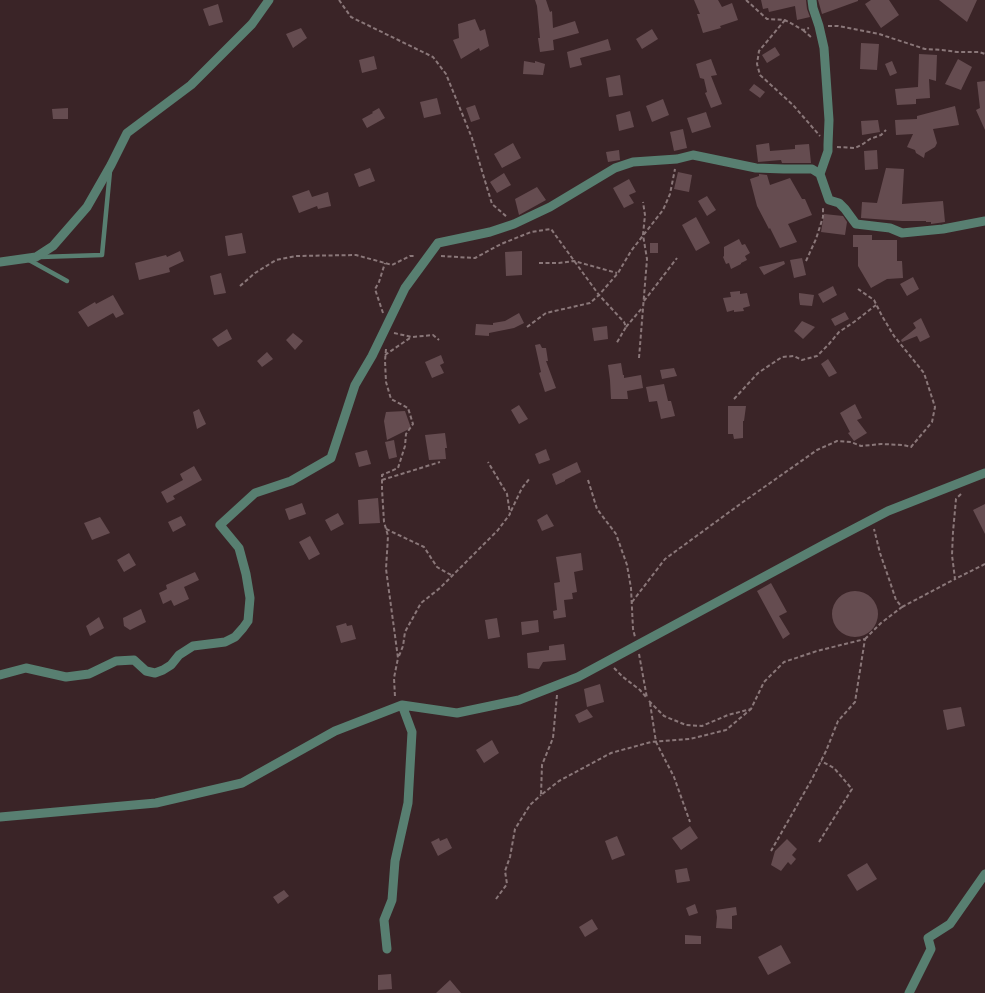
<!DOCTYPE html>
<html>
<head>
<meta charset="utf-8">
<style>
	body { margin:0 }
	canvas { display:block; background:#3a2427 }
</style>
</head>
<body>
<canvas width="985" height="993"></canvas>
<script>
const context = document.querySelector('canvas').getContext('2d');
context.lineJoin = 'round';
function fillPath(path, color) { context.fillStyle = color; context.fill(path, 'evenodd'); }
const shape = rows => new Path2D(rows.map(r => 'M' + r).join(''));
function strokePath(path, color, width, dash) { context.strokeStyle = color; context.lineWidth = width; context.lineCap = dash ? 'butt' : 'round'; context.setLineDash(dash || []); context.stroke(path); }
fillPath(shape([
	[535,0,546,0,550,12,552,11,553,28,575,21,579,33,553,40,554,50,540,52,538,38,540,38,537,6],
	[694,0,718,0,722,7,732,3,738,20,720,26,721,28,703,33,697,14,700,14],
	[761,0,806,0,807,9,810,17,797,20,795,6,769,12,768,8,763,9],
	[818,0,858,0,858,1,822,14],
	[871,0,889,0,899,15,881,28,865,4],
	[939,0,977,0,967,22],
	[218,4,223,22,209,26,203,9],
	[475,19,480,31,485,29,489,46,480,51,479,48,461,59,453,40,459,38,458,24],
	[301,28,307,38,293,48,286,34],
	[652,29,658,39,642,49,636,39],
	[608,39,611,50,580,58,582,65,570,68,567,52],
	[861,43,879,44,877,70,860,69],
	[775,47,780,55,767,63,762,55],
	[919,54,937,55,936,81,929,79,930,98,916,99,916,104,897,105,895,89,918,87],
	[374,56,377,69,362,73,359,60],
	[711,59,717,75,711,76,722,104,711,108,705,93,707,92,704,79,700,78,696,64],
	[958,59,972,67,961,90,945,84],
	[524,61,535,63,535,61,545,64,543,75,523,74],
	[892,61,897,73,890,76,885,64],
	[620,75,623,95,609,97,606,78],
	[985,81,985,130,976,110,980,108,977,82],
	[754,84,765,92,760,98,749,90],
	[437,98,441,114,424,118,420,102],
	[663,99,669,115,652,122,646,106],
	[475,105,480,119,471,122,466,108],
	[955,106,959,125,933,129,937,143,935,147,925,153,924,158,916,153,915,150,907,147,913,134,896,135,895,120,917,119,917,116],
	[68,108,68,119,53,119,52,109],
	[379,108,385,118,367,128,362,119,373,113,372,112],
	[630,111,634,127,619,131,616,115],
	[706,112,711,127,692,133,687,118],
	[878,120,880,132,862,135,861,121],
	[683,129,687,148,674,151,670,132],
	[513,143,521,158,502,168,494,154],
	[769,143,770,151,795,149,795,145,809,144,811,163,782,163,781,160,758,162,756,145],
	[619,150,620,160,608,162,606,152],
	[877,150,878,169,865,170,864,151],
	[370,168,375,181,359,187,354,174],
	[886,168,904,169,902,204,943,201,945,222,931,224,931,222,926,222,926,221,902,221,861,218,862,202,877,203],
	[678,172,692,175,689,192,674,189],
	[504,173,511,185,497,193,490,182],
	[759,174,767,175,770,185,790,178,802,199,805,199,812,215,788,224,797,242,780,248,770,228,769,229,757,206,750,179,759,176],
	[629,179,636,192,629,195,634,203,624,208,613,188],
	[537,187,546,200,519,215,515,199],
	[309,190,312,197,328,192,331,206,318,209,317,206,299,213,292,196],
	[707,196,716,210,707,216,698,201],
	[824,214,843,216,847,222,845,235,821,232],
	[696,217,710,243,696,251,682,225],
	[242,233,246,253,228,256,225,236],
	[853,235,872,235,872,240,897,240,897,261,902,261,903,278,887,279,871,288,858,266,858,247,853,247],
	[739,239,742,245,745,244,750,253,745,256,747,260,741,263,741,264,731,269,729,263,726,264,723,257,724,256,724,247],
	[650,243,658,243,658,253,650,253],
	[180,251,184,261,169,268,170,272,139,280,135,263,166,255,167,257],
	[522,251,522,275,506,276,505,252],
	[802,258,806,275,794,278,790,260],
	[784,261,785,264,764,275,759,267],
	[221,273,226,293,214,295,210,276],
	[913,277,919,289,907,296,900,284],
	[833,286,837,295,823,303,818,294],
	[740,291,740,294,747,293,750,306,743,308,744,311,734,312,734,310,727,312,723,298,731,297,730,292],
	[799,293,814,295,812,306,800,305,799,298],
	[113,295,124,314,116,318,113,313,88,327,78,312,95,302,96,304],
	[845,312,849,319,835,326,831,319],
	[519,313,524,323,514,328,489,333,489,336,475,335,476,324,493,325,493,323,505,321],
	[921,318,930,337,920,342,917,336,902,342,901,340,916,328,913,323],
	[802,321,815,327,803,339,794,331],
	[607,326,608,339,594,341,592,328],
	[227,329,232,339,218,347,212,339],
	[293,333,303,341,295,350,286,340],
	[540,344,542,348,546,348,548,361,546,361,556,388,545,392,539,373,541,372,535,345],
	[267,352,273,359,262,367,257,361],
	[441,355,444,363,440,365,444,373,432,378,425,362],
	[828,359,837,373,829,377,821,364],
	[621,363,623,375,624,375,624,378,641,375,643,388,627,391,628,399,611,399,610,380,608,365],
	[674,368,677,376,662,379,660,370],
	[664,384,668,401,671,401,675,416,661,419,657,401,649,402,646,387],
	[855,404,862,418,857,420,867,433,854,441,848,433,850,432,840,413],
	[519,405,528,419,519,424,511,410],
	[728,406,746,406,744,421,743,421,743,438,734,439,733,434,728,434],
	[199,409,206,424,197,429,193,412],
	[405,411,411,428,387,440,384,421,386,412],
	[445,433,447,448,445,448,446,459,429,460,425,435],
	[394,440,397,457,389,459,385,442],
	[546,449,550,460,539,464,535,454],
	[367,450,371,464,359,467,355,453],
	[577,462,581,472,565,480,565,481,556,485,552,474],
	[194,466,202,480,173,496,175,499,167,503,161,492,183,480,180,474],
	[378,498,380,523,359,524,358,500],
	[302,503,306,514,289,520,285,509],
	[985,504,985,534,973,510],
	[338,513,344,524,331,531,325,520],
	[547,514,554,526,542,531,537,520],
	[181,516,186,525,173,532,168,522],
	[100,517,110,533,92,540,84,523],
	[310,536,320,554,309,560,299,542],
	[129,553,136,565,124,572,117,560],
	[581,553,583,570,574,572,577,592,572,593,573,599,564,600,566,617,554,619,553,611,557,610,554,583,560,582,556,557],
	[195,572,199,580,184,587,189,599,174,606,171,600,163,604,159,593,167,589,166,585],
	[771,583,787,612,779,616,790,634,783,639,757,591],
	'832 614a23 23 0 1 1 46 0a23 23 0 1 1-46 0Z',
	[141,609,146,622,130,630,124,626,123,618],
	[99,617,104,628,90,636,86,626],
	[497,618,500,637,488,639,485,620],
	[538,620,539,632,522,635,521,622],
	[346,623,347,626,352,625,356,639,341,643,336,626],
	[564,644,566,660,543,662,539,669,528,668,527,653,549,650,549,646],
	[600,684,604,702,587,707,584,689],
	[961,707,965,726,947,730,943,710],
	[587,709,593,717,579,723,575,715],
	[492,740,499,753,484,763,476,750],
	[690,826,698,838,681,850,672,838],
	[617,836,625,855,612,860,605,841],
	[439,838,440,841,447,838,452,848,438,856,431,842],
	[787,839,797,849,792,855,796,859,791,865,788,862,781,871,771,865,775,851],
	[867,863,877,879,857,891,847,875],
	[687,868,690,881,677,883,675,870],
	[284,890,289,896,278,904,273,897],
	[695,904,698,913,689,916,686,908],
	[736,907,737,915,732,916,732,929,716,928,717,917,716,910],
	[592,919,598,929,585,937,579,927],
	[685,935,701,936,701,944,685,944],
	[781,945,791,963,768,975,758,957],
	[391,974,392,989,378,990,378,975],
	[450,980,461,993,436,993]
]), '#654c50');
strokePath(shape([
	[339,0,351,17,433,57,446,74,472,138,492,204,507,217],
	[746,0,767,19,785,20,803,30,809,28],
	[785,20,759,51,757,64,760,75,793,105,820,136],
	[828,26,838,26,879,34,925,49,942,50,957,52,979,52,985,54],
	[803,30,811,37],
	[837,147,855,148,863,144,870,139,881,135,886,130],
	[441,256,475,258,501,244,531,232,551,229,599,295,624,322,626,327,616,344],
	[806,261,816,239,823,217,823,206],
	[539,263,559,263,574,261,617,273],
	[240,286,255,273,276,260,296,256,356,255,392,265,410,256,416,256],
	[644,301,677,258],
	[383,313,375,289,379,282,385,263],
	[527,327,546,313,590,303,599,295,618,273,631,251,663,210,670,194,675,169],
	[626,327,642,308],
	[394,333,412,337,433,335,439,340],
	[386,349,385,361,386,382,391,399,408,408,413,424,406,434,405,446,398,468,382,475,382,489,384,522,388,536,386,569,398,658,394,678,395,697],
	[385,355,410,338],
	[639,358,647,259,643,235,645,215,643,202],
	[734,399,758,373,782,357,794,356,802,360,817,356,829,344,839,332,854,322,876,305],
	[382,480,440,462],
	[588,480,597,509,616,534,627,565,631,588,633,629,635,637],
	[961,494,956,499,953,532,952,555,955,579,985,564],
	[511,511,522,488,530,478],
	[386,529,424,547,437,567,451,575],
	[632,602,665,559,743,502,817,450,837,441,851,442,861,446,881,444,903,445,911,447,932,422,935,407,924,373,894,336,882,316,874,300,858,289],
	[902,607,955,579],
	[865,639,881,623,902,607,896,600,889,579,880,553,874,529],
	[639,654,647,698],
	[399,656,403,646,405,632,421,603,440,588,498,530,510,514,507,494,488,462],
	[614,668,623,677,640,690,646,697],
	[557,695,553,738,542,765,541,795,559,781,611,753,651,742,690,739,726,730,751,709],
	[649,701,664,716,686,725,702,726,728,715,751,709,764,682,784,662,817,651,865,639,855,702,838,721,826,751,812,779,771,851],
	[650,703,656,742,674,777,690,822],
	[819,842,852,789,834,768,821,761],
	[496,899,507,884,505,871,510,857,515,829,530,805,541,795]
]), '#8a7779', 2, [4, 2.5]);
strokePath(shape([
	[40,257,102,255,110,171],
	[29,260,67,281]
]), '#587f71', 4.5);
strokePath(shape([
	[812,0,813,8,819,26,824,48,829,120,828,145,828,151,820,174,829,200,839,203,845,209,856,224,890,228,902,233,943,229,985,221],
	[0,262,36,257,53,246,87,207,111,165,127,133,191,85,252,24,269,0],
	[0,675,26,668,66,677,89,674,116,661,134,660,146,671,155,673,163,670,171,665,179,655,193,646,225,642,235,637,243,628,248,621,250,598,246,574,239,548,220,525,255,493,291,481,331,458,355,385,372,356,405,288,438,243,490,232,514,224,550,207,615,168,633,162,677,159,693,155,756,168,784,169,812,169,820,174],
	[0,817,156,803,242,783,335,731,402,705,457,713,519,700,578,677,825,544,888,511,985,473],
	[387,949,384,920,392,900,395,861,408,803,412,732,402,705],
	[909,993,931,949,928,938,950,924,985,874]
]), '#587f71', 9);
</script>
</body>
</html>
